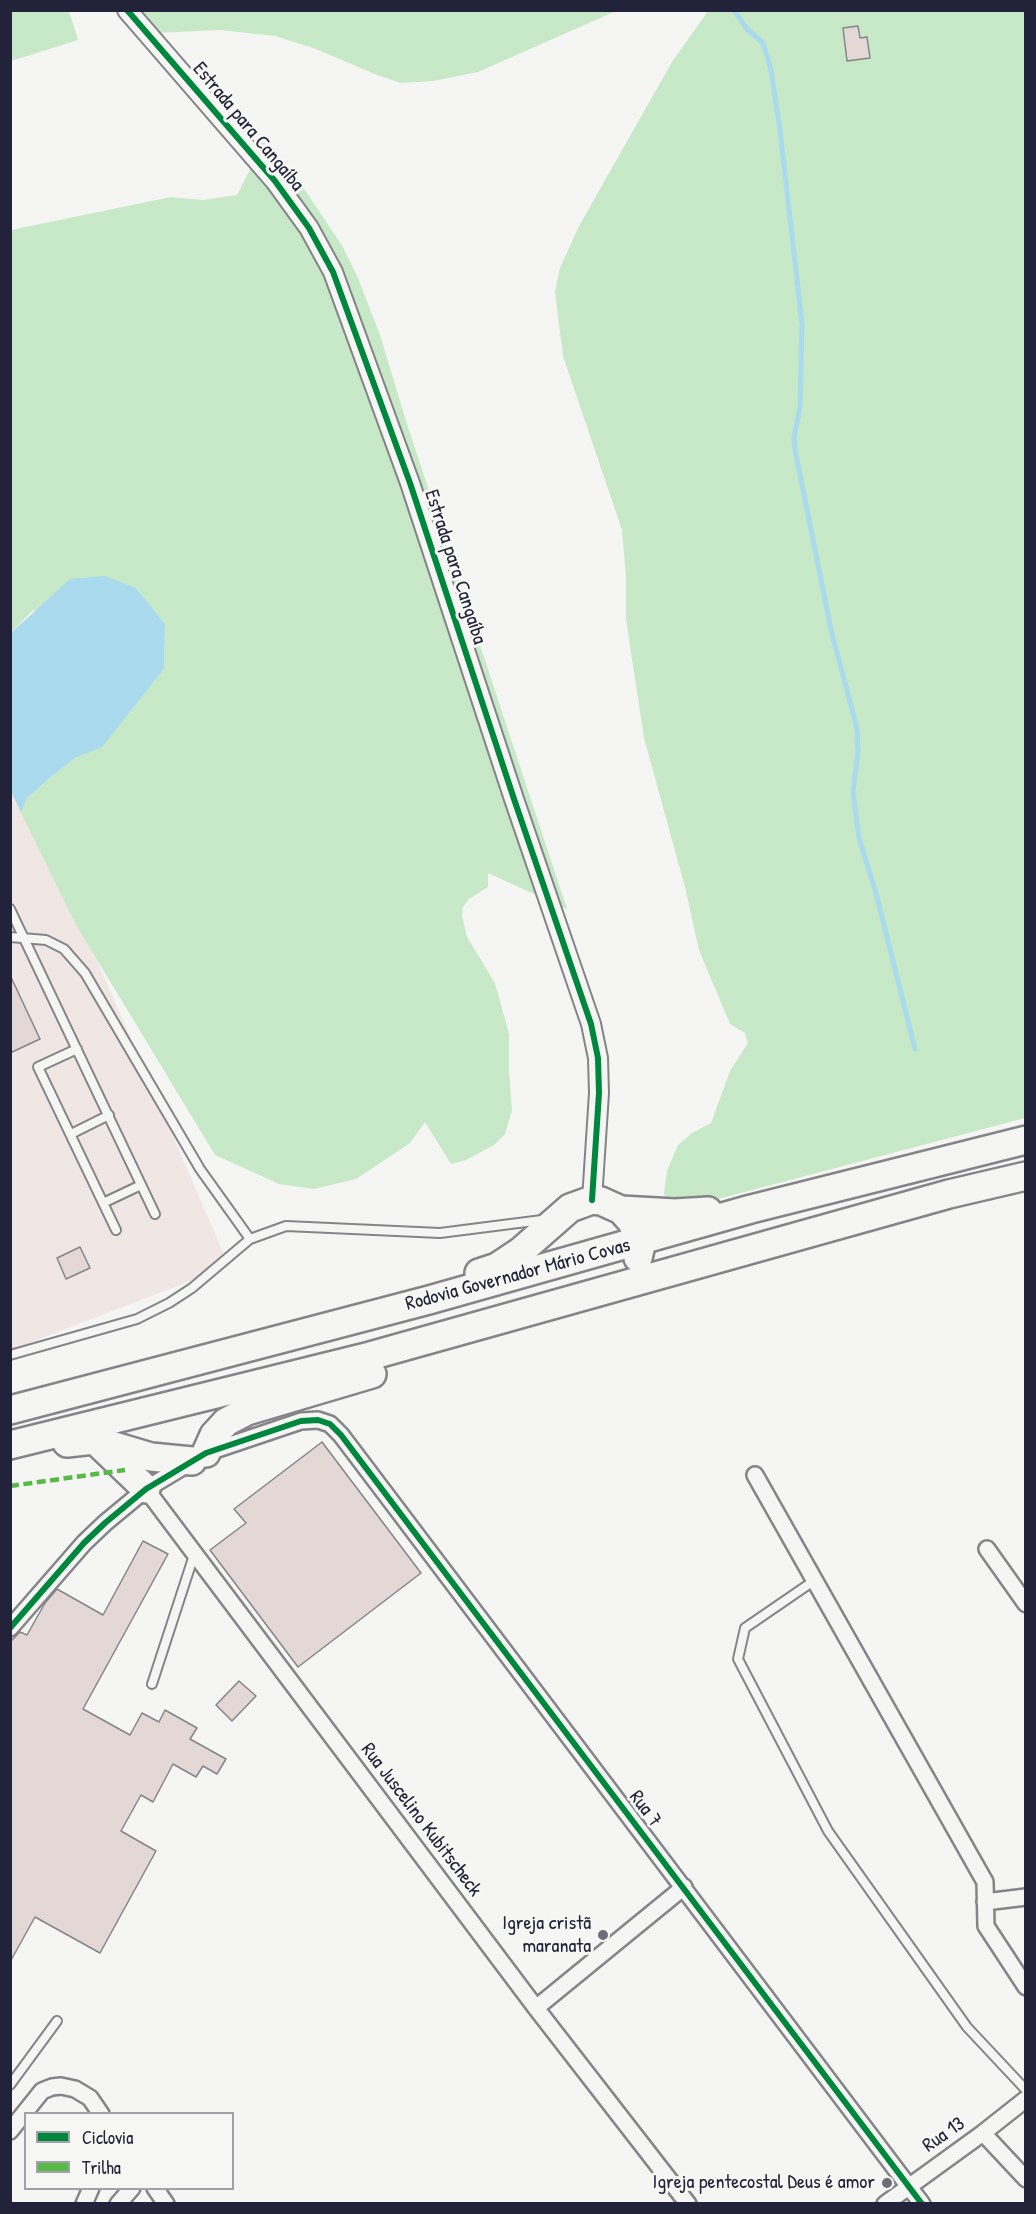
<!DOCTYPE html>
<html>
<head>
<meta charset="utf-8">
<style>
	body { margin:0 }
	#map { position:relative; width:1036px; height:2214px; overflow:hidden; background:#f5f5f3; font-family:"Patrick Hand",sans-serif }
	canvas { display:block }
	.frame { position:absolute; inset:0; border:12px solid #22223b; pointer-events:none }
	.legend { position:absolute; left:24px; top:2112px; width:210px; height:78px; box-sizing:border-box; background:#f6f6f2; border:2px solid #a1a1a9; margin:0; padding:8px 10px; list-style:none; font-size:18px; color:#22223b }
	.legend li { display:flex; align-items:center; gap:12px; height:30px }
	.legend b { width:30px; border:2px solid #a1a1a9 }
</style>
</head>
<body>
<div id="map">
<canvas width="1036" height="2214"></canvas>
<div class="frame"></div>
<ul class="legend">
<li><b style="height:8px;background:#00873e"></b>Ciclovia</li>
<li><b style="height:8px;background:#58b947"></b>Trilha</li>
</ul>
</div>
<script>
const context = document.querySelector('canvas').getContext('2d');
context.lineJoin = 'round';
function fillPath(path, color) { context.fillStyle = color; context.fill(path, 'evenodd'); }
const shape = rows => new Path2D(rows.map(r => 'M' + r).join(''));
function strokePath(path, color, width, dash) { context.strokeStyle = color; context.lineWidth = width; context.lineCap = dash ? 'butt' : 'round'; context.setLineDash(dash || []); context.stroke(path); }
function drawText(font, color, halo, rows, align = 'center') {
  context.font = font + ' "Patrick Hand",sans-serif'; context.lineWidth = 6; context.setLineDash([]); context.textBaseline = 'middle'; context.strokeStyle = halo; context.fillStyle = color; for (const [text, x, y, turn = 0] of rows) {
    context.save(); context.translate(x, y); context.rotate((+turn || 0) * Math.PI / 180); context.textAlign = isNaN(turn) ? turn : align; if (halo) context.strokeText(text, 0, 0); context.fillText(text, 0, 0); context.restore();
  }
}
fillPath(shape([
	[10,759,229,1266,11,1350,10,1350]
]), '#f0e6e3');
fillPath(shape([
	[11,10,69,11,78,40,11,61],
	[136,11,616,11,478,72,433,81,401,83,377,75,316,49,275,36,220,30,156,33],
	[708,11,1025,11,1025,1118,684,1208,667,1201,664,1193,667,1171,678,1145,692,1133,711,1123,730,1071,748,1043,745,1033,730,1024,699,950,685,887,644,738,626,619,626,577,622,530,563,356,555,292,560,268,579,226,672,62],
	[254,142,269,143,295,175,343,247,358,278,380,335,407,424,567,909,488,873,488,887,469,899,463,907,462,915,467,937,495,983,509,1034,509,1072,512,1110,505,1134,494,1145,466,1160,451,1164,425,1122,410,1143,356,1179,314,1189,279,1184,215,1155,76,925,11,792,10,791,21,811,27,798,51,777,75,758,102,746,164,669,165,624,136,588,32,611,11,633,11,230,171,197,203,200,237,195,255,160]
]), '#c8e9c8');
fillPath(shape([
	[105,576,136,588,165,624,164,669,102,747,75,758,51,777,27,798,21,812,11,791,11,633,70,579]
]), '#a9daed');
strokePath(shape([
	[734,10,747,29,762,42,765,49,771,70,780,130,802,324,800,407,794,438,795,450,831,630,857,728,858,752,853,792,859,838,876,893,915,1049]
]), '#a9daed', 5);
const building = shape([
	[858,26,860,38,867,37,870,58,847,61,843,28,858,26],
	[10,975,40,1039,10,1053,10,975],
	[80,1247,90,1268,66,1279,57,1258,80,1247],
	[322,1442,421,1573,298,1667,210,1550,246,1523,234,1509,322,1442],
	[143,1541,168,1554,83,1709,130,1735,142,1713,159,1722,165,1710,197,1728,190,1739,226,1759,217,1774,203,1766,196,1777,173,1764,153,1802,141,1795,121,1831,156,1851,100,1953,35,1917,10,1962,10,1642,20,1632,27,1635,45,1603,57,1589,103,1615,143,1541],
	[239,1681,256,1696,232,1721,216,1705,239,1681]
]);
fillPath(building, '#e3d8d5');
strokePath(building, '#858589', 1.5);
const service = shape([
	[10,909,155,1214],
	[10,937,46,940,64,949,85,973,200,1169,250,1239,286,1226,440,1233,542,1220],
	[77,1049,38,1067,116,1230],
	[71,1134,109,1115],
	[103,1203,141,1185],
	[10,1355,137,1319,169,1303,192,1288,250,1239],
	[815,1580,745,1628,738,1659,828,1831,967,2027,1026,2090],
	[152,1684,194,1555],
	[10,2085,57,2021]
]);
const minor = shape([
	[755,1475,985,1882,986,1926,1026,1987],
	[146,1489,536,2008,688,2204],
	[987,1549,1026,1604],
	[10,1628,84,1543,105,1523,146,1489,206,1453,301,1421,318,1420,330,1424,341,1435,922,2204],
	[985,1902,1026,1897],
	[536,2008,684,1887],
	[10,2131,42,2091,52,2087,61,2086,75,2089,90,2098,101,2114],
	[983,2133,1026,2179],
	[155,2188,166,2204],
	[84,2204,91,2188],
	[118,2204,132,2188],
	[885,2204,983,2133,1026,2099]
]);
const tertiary = shape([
	[127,10,275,181,309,228,333,272,410,483,514,799,591,1024,598,1058,599,1093,592,1200]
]);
const motorway = shape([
	[621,1210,675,1213,708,1211],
	[479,1273,497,1267,521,1251,570,1208,592,1200,601,1201,621,1210,631,1221,642,1241,638,1258],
	[10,1410,429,1300,751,1209,1026,1140],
	[67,1443,94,1440,151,1457,192,1461],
	[10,1445,370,1356,949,1194,1026,1176],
	[100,1445,146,1489],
	[206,1453,214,1435,226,1422,247,1411,372,1374]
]);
strokePath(service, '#858589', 12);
strokePath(minor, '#858589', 20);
strokePath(tertiary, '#858589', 22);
strokePath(motorway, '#858589', 32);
strokePath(service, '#f5f5f3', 8);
strokePath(minor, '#f5f5f3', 15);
strokePath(tertiary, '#f5f5f3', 18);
strokePath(motorway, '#f5f5f3', 27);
strokePath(shape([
	[10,1486,125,1470]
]), '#58b947', 4.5, [9, 4.5]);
strokePath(shape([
	[127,10,275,181,309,228,333,272,410,483,514,799,591,1024,598,1058,599,1093,592,1200],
	[10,1628,84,1543,105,1523,146,1489,206,1453,301,1421,318,1420,330,1424,341,1435,922,2204]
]), '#00873e', 6);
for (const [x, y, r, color] of [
	[603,1935,6,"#6c6c7b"],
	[887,2183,6,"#6c6c7b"]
]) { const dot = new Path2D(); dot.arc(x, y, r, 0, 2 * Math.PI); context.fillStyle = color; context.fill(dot); strokePath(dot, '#f6f6f2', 2); }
drawText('20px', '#22223b', '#f6f6f2', [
	["Estrada para Cangaíba",248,127,50],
	["Estrada para Cangaíba",455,567,72],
	["Rodovia Governador Mário Covas",518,1275,-15],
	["Rua 7",645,1809,53],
	["Rua Juscelino Kubitscheck",421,1820,53],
	["Rua 13",944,2135,-35]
]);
drawText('20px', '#22223b', '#f6f6f2', [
	["Igreja cristã",591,1924],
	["maranata",591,1947],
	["Igreja pentecostal Deus é amor",875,2183]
], 'right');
</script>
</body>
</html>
